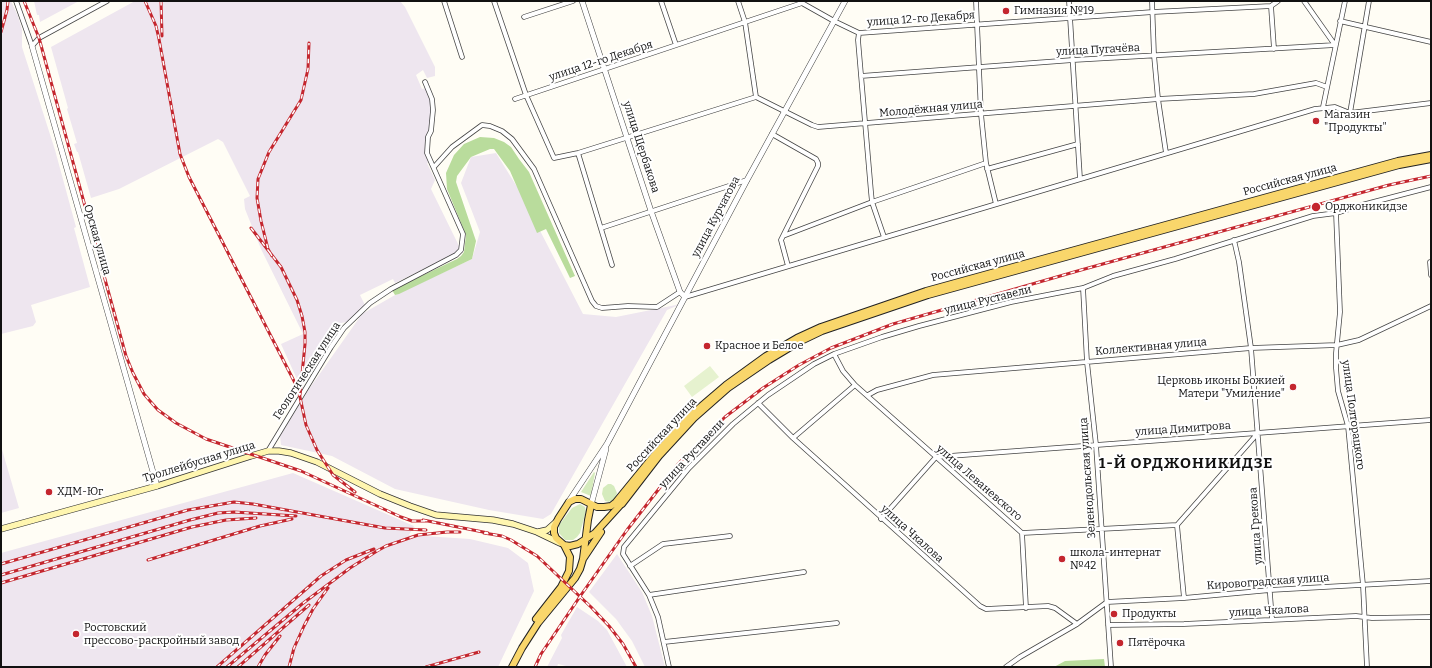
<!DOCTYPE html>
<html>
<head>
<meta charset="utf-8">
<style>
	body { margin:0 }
	#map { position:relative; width:1432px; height:668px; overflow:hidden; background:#fffdf5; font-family:Bitter,serif }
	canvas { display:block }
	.frame { position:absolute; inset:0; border:2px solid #111; pointer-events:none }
</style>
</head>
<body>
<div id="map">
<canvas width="1432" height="668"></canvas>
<div class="frame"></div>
</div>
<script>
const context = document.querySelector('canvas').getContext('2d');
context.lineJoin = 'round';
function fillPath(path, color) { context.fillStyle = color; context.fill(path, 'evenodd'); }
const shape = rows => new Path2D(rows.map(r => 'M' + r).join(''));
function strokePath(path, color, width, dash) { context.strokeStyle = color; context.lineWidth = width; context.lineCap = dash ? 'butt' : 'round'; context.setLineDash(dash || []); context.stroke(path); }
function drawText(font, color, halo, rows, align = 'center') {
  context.font = font + ' Bitter,serif'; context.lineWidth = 4; context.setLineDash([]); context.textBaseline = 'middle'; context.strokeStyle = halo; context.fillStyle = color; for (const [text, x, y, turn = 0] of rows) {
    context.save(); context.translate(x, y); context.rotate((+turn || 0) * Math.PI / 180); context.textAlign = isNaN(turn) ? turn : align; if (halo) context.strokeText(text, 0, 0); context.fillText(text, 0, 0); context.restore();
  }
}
fillPath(shape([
	[1,1,11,1,18,16,22,30,22,47,55,150,76,227,74,228,90,287,31,305,36,322,33,326,1,334],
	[34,1,79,1,40,22,39,15,37,15],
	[135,1,400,1,405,7,435,67,435,76,427,78,423,70,416,75,422,89,426,88,433,108,427,151,429,162,427,163,435,180,431,189,459,246,459,249,457,253,395,283,393,279,360,295,365,305,355,316,347,322,341,323,319,355,301,388,281,344,303,334,261,249,245,209,244,199,250,196,223,142,218,139,119,189,91,198,78,152,77,152,74,144,77,143,67,109,68,108,51,47],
	[496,153,519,190,583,314,616,317,681,304,667,310,551,514,543,519,489,510,395,489,332,456,281,445,280,436,309,389,362,314,395,295,472,259,480,232,461,183,471,157],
	[1,446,19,508,1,513],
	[293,473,414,526,409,535,470,539,508,548,528,563,534,591,498,667,1,667,1,553],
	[617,554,642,592,652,616,665,667,645,667,632,641,616,619,589,592],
	[577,607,598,621,607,630,627,667,570,667,558,664,557,667,547,667,562,638,561,635]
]), '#eee6ef');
fillPath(shape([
	[594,472,595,473,591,496,581,492],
	[608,484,611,484,614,486,617,493,615,499,609,502,605,501,602,494,603,488],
	[580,504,585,507,586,511,580,533,577,537,573,540,565,540,559,533,559,525,572,508]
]), '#d5ebbd');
fillPath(shape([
	[480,137,494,138,504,142,511,147,519,159,529,172,575,276,570,278,546,229,537,233,510,171,494,149,490,149,471,157,457,176,456,182,476,241,472,259,399,294,395,295,392,290,457,259,461,256,464,252,466,235,447,189,446,173,454,155,464,144],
	[1104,659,1105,667,1054,667,1065,661]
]), '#b9dc9c');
fillPath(shape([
	[710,366,719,377,692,397,684,386]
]), '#e6f2cf');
const minor = shape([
	[16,1,32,46,39,38,107,1],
	[444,1,462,57],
	[494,1,526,95,554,158,578,153,756,97,812,125,818,127,1158,99,1254,94,1316,83,1327,87],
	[661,1,676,45],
	[738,1,745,22,756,97],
	[976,1,981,114,986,163,996,204],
	[1069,1,1080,179],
	[1152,1,1154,55,1158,99,1166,153],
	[1304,1,1335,45],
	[1271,6,1274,49],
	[524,17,573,1],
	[1340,21,1431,42],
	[859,33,858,40,871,192,872,202,884,237],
	[861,76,1073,60,1335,45],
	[515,99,802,3,834,21,859,33,1153,12,1271,6,1278,1],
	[1323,107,1345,1],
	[1350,113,1369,1],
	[772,134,816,159,818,163,818,166,781,240,788,266],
	[578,153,612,265],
	[434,167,452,147,482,125,490,126,502,131,512,139,534,169,592,301,596,306,602,308,628,306,657,307,680,292],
	[987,169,1078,144],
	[1336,213,1340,312,1336,353,1336,368,1338,391,1348,426,1363,585,1367,667],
	[601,228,747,180],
	[783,236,872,202,986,163],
	[1234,240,1239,262,1251,348,1272,620],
	[1430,262,1431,275],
	[1083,288,1087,362,1096,445,1111,667],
	[685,297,1315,109,1335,107,1350,113,1431,103],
	[834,354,843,371,855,385,1022,533,1177,525],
	[868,395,877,390,933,375,1251,348,1337,345,1359,340,1431,306],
	[758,403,793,438,980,606,986,609,1048,606,1055,608,1077,624],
	[793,438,855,385],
	[268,451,331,347,344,328,370,303,391,289,456,255,461,250,463,234,427,153,428,137,431,131,433,110,432,99,425,82],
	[881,519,936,457,1431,420],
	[1177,525,1258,433],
	[1177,525,1184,598],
	[1022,533,1026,608],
	[630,566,663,544,730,536],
	[649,595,804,572],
	[1108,625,1184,624,1356,616,1372,618,1431,617],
	[664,642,837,623],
	[669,667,658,617,649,595,623,554,624,547,689,468,733,424,768,395,814,364,834,354,882,337,919,326,1011,302,1083,288,1113,276,1175,259,1313,216,1336,213,1362,205,1431,187],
	[1006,667,1020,657,1077,624,1107,602,1184,598,1270,590,1431,581]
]);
const tertiary = shape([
	[582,1,651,211,680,292,685,297],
	[32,46,157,486],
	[569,501,607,444,747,180,845,1],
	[591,505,606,449]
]);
const secondary = shape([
	[1,529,157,486,251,456,268,451,279,451,291,453,317,462,380,494,410,506,436,515,493,520,513,524,537,532,560,543],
	[538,532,547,530,556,522]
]);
const primary = shape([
	[624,501,595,533,578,544,570,546,564,545,556,538,554,533,554,527,558,519,569,502,575,499,581,499,597,507,604,507,611,506,616,502,656,453,691,415,726,385,766,356,797,338,821,327,926,291,1398,161,1431,155],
	[622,504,659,456,694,418,728,388,769,360,799,342,822,331,928,295,1399,165,1431,159],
	[583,559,601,532],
	[536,619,561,587,569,571,570,557,564,545],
	[512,667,522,648,538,623,575,578,580,569,583,559,588,520,591,505]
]);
strokePath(minor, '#444', 5.5);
strokePath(tertiary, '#444', 6);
strokePath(secondary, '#333', 7);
strokePath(primary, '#222', 8);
strokePath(minor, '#fff', 4);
strokePath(tertiary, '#fff', 5);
strokePath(secondary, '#fff6b0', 5.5);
strokePath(primary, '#f9d66b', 6);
const rail = shape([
	[24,1,39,38,126,356,133,373,144,394,150,401,158,410,176,423,206,439,301,471,401,517,412,521,427,521],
	[145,1,156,26,159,39,180,154,189,177,294,381,300,397,306,425,317,450,333,475,355,492],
	[161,1,162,36],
	[1,32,7,10,8,1],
	[251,228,281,267,297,300,302,316,305,332,305,344,300,395],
	[272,256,268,249,261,221,257,198,258,179,269,152,301,100,308,69,309,43],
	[423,520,488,533],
	[484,533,502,536,511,540,537,556,591,607,609,626,623,644,636,667],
	[148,560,260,526,292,519],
	[1,564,188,510,234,502,253,504,385,528,426,530],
	[1,575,190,520,218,513,234,512,296,516],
	[1,583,192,527,226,520,256,518],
	[217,667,321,576,346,560,374,549],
	[227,667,302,604,350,568,377,551,386,546,418,535,447,532,460,532],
	[238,667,309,605],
	[258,667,265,655,280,636],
	[289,667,294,648,304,626,313,609,328,588],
	[426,667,479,652],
	[535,667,541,654,581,595,627,530,679,463,725,417,763,388,799,365,831,348,893,324,1081,270,1389,185,1431,176]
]);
strokePath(rail, '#c4262e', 3);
strokePath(rail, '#fff', 1.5, [4.5]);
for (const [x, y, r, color] of [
	[1006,11,4,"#c4262e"],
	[1316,121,4,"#c4262e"],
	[1316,207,5,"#c4262e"],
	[707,346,4,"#c4262e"],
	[1293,387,4,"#c4262e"],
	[49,492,4,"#c4262e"],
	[1062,559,4,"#c4262e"],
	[1114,614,4,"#c4262e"],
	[76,634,4,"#c4262e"],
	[1120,643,4,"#c4262e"]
]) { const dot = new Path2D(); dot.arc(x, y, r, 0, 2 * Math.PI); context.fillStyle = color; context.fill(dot); strokePath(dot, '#fff', 1.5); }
drawText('11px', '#111', '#fff', [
	["Гимназия №19",1014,11],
	["Магазин",1324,115],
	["\"Продукты\"",1324,128],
	["Орджоникидзе",1325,207],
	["Красное и Белое",715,346],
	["Церковь иконы Божией",1285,381,"right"],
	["Матери \"Умиление\"",1285,394,"right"],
	["ХДМ-Юг",57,492],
	["школа-интернат",1070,553],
	["№42",1070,566],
	["Продукты",1122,614],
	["Ростовский",84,628],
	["прессово-раскройный завод",84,641],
	["Пятёрочка",1128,643]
], 'left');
drawText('11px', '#111', '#fff', [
	["улица 12-го Декабря",921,19,-4],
	["улица Пугачёва",1098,50,-3],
	["улица 12-го Декабря",601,61,-18],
	["Молодёжная улица",931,109,-5],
	["улица Щербакова",641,147,72],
	["Российская улица",1290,180,-15],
	["улица Курчатова",716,217,-62],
	["Орская улица",97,240,74],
	["Российская улица",978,266,-15],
	["улица Руставели",988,300,-14],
	["Коллективная улица",1151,347,-5],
	["Геологическая улица",307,371,-57],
	["улица Полторацкого",1353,415,82],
	["улица Димитрова",1183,429,-4],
	["Российская улица",662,435,-47],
	["улица Руставели",692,454,-47],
	["Троллейбусная улица",199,462,-17],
	["Зеленодольская улица",1088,478,-94],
	["улица Леваневского",979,483,41],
	["улица Грекова",1256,526,-94],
	["улица Чкалова",912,534,42],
	["Кировоградская улица",1268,582,-4],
	["улица Чкалова",1269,611,-3]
]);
context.letterSpacing = '1px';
drawText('bold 15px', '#111', '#fff', [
	["1-Й ОРДЖОНИКИДЗЕ",1186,464]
]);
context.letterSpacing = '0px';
</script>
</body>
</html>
